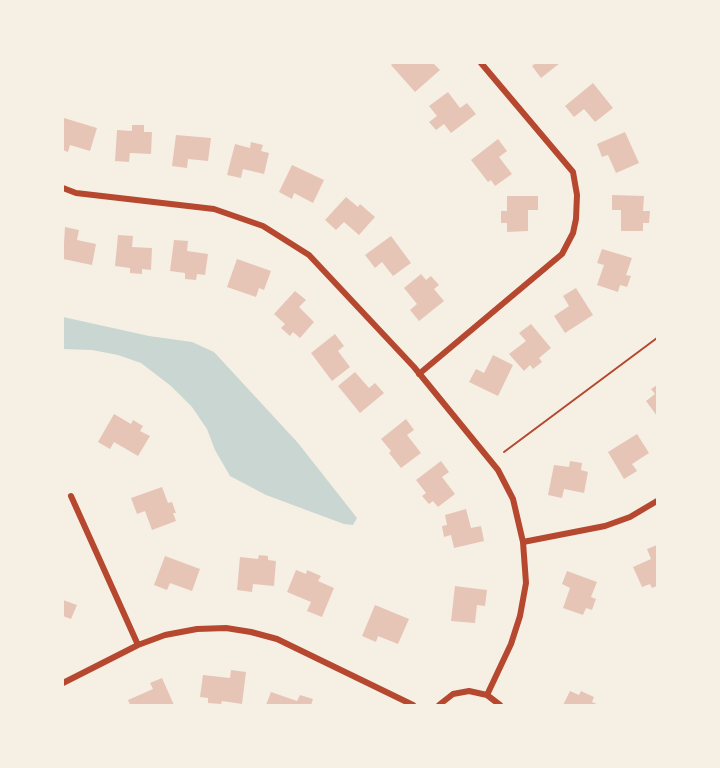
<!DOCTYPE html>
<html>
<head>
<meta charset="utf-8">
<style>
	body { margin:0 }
	#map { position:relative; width:720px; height:768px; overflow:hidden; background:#f6efe4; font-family:Cabin,sans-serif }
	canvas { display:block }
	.frame { position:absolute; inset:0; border:64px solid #f6efe4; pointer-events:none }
</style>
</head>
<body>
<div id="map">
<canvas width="720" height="768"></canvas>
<div class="frame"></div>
</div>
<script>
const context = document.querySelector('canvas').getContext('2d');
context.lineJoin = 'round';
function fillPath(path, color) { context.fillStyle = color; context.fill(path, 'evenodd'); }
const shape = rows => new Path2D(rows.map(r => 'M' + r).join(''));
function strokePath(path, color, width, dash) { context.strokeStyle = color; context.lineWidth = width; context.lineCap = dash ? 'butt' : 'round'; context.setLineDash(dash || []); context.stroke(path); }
fillPath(shape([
	[63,317,149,336,192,342,214,352,298,443,357,518,353,525,344,524,266,495,230,476,215,450,207,429,192,407,171,386,141,363,118,355,92,350,63,349]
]), '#c9d6d2');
fillPath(shape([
	[393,63,433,63,440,70,415,92,391,65],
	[536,63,560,63,541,78,532,66],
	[593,83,613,108,595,122,584,109,574,117,565,106],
	[448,92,460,108,467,103,476,114,451,133,444,124,436,130,429,122,437,116,429,106],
	[64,118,97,128,90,151,70,145,68,152,63,150],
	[132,125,144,125,144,132,152,132,151,154,130,153,129,162,115,161,117,130,132,131],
	[625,132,639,163,616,173,608,155,602,157,597,144],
	[176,135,211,138,208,161,188,159,187,168,172,166],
	[498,139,507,151,499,157,512,174,495,186,491,180,488,182,471,160],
	[251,142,263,145,261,151,269,153,264,174,243,169,241,178,227,175,235,144,250,148],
	[292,165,324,180,313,203,294,193,292,199,279,192],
	[612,195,644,196,643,211,650,211,649,223,643,223,643,231,621,231,621,210,612,210],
	[507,196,538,196,538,210,528,210,528,231,507,232,507,223,501,223,501,211,507,211],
	[346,197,358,207,360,204,375,217,359,235,344,222,336,230,325,220],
	[65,227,79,230,77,240,96,244,92,265,63,259],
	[118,235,133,236,132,247,152,248,151,270,142,269,142,274,130,273,130,268,115,266],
	[391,236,411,263,393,276,382,262,375,268,365,255],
	[174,240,188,241,187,251,208,254,205,275,197,274,196,280,185,279,185,273,170,271],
	[602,249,632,258,626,275,631,276,627,287,620,285,618,292,597,285,604,265,597,263],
	[237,259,271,271,264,290,259,288,256,297,227,287],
	[421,274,426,280,431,276,439,285,434,289,444,301,419,321,410,310,417,304,404,288],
	[576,288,593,315,565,333,554,316,569,306,563,296],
	[295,291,306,300,299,307,314,322,300,338,293,332,290,336,281,328,285,324,274,314],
	[531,324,551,348,539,358,542,362,533,369,530,365,524,371,509,354,526,341,519,333],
	[335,334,344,346,338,351,350,367,332,381,311,353],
	[493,355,513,365,498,396,469,382,476,369,484,373],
	[355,372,369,388,375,383,384,393,360,413,338,386],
	[657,385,657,416,646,401,655,394,651,389],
	[114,414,131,424,133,420,143,426,140,431,150,436,138,456,114,442,110,449,98,442],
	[406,419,414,430,407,435,421,453,401,468,389,453,391,451,381,439],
	[637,434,649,453,632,464,637,471,624,479,608,452],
	[441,461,449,472,442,477,455,494,438,507,433,501,429,504,422,496,426,493,416,480],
	[570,461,582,463,581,470,588,472,584,493,564,489,562,498,548,495,554,465,569,467],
	[162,487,168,503,172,502,176,513,173,513,176,521,152,530,145,511,137,514,131,498],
	[466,509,471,528,481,526,484,541,454,548,451,535,444,537,442,526,447,525,445,515],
	[657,545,657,586,652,588,650,584,642,587,633,567,651,559,647,549],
	[259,555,268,556,268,560,276,561,274,586,253,584,252,592,237,590,240,557,258,559],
	[165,556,200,569,192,591,170,583,167,590,154,585],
	[296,570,306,574,307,570,321,576,318,581,334,588,322,617,307,611,311,602,287,592],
	[567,571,597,582,591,597,596,599,592,610,586,608,583,615,563,608,570,588,562,584],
	[455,586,487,590,485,606,477,605,475,623,451,621],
	[63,600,77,605,71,619,63,616],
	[375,605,409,619,398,644,378,636,376,642,362,636],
	[231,670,246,672,242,704,222,701,221,704,208,703,208,698,200,697,203,675,230,678],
	[162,678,174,705,130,705,128,700,153,689,150,683],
	[570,691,579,695,581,691,594,697,592,702,599,705,563,705],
	[271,692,297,701,300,695,313,699,311,705,266,705]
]), '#e6c5b7');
strokePath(shape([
	[504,452,657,338]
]), '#b5482f', 2);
strokePath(shape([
	[63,188,76,193,214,209,263,226,309,255,414,367,498,470,513,499,523,542,526,583,520,616,511,644,487,695],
	[419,374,562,254,573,233,576,219,577,195,573,172,481,63],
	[71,496,138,645],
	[523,542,605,526,630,517,657,501],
	[63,683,138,645,165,635,197,629,226,628,251,632,277,639,413,705],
	[439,705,453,694,469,691,487,695,500,705]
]), '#b5482f', 6);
</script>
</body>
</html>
